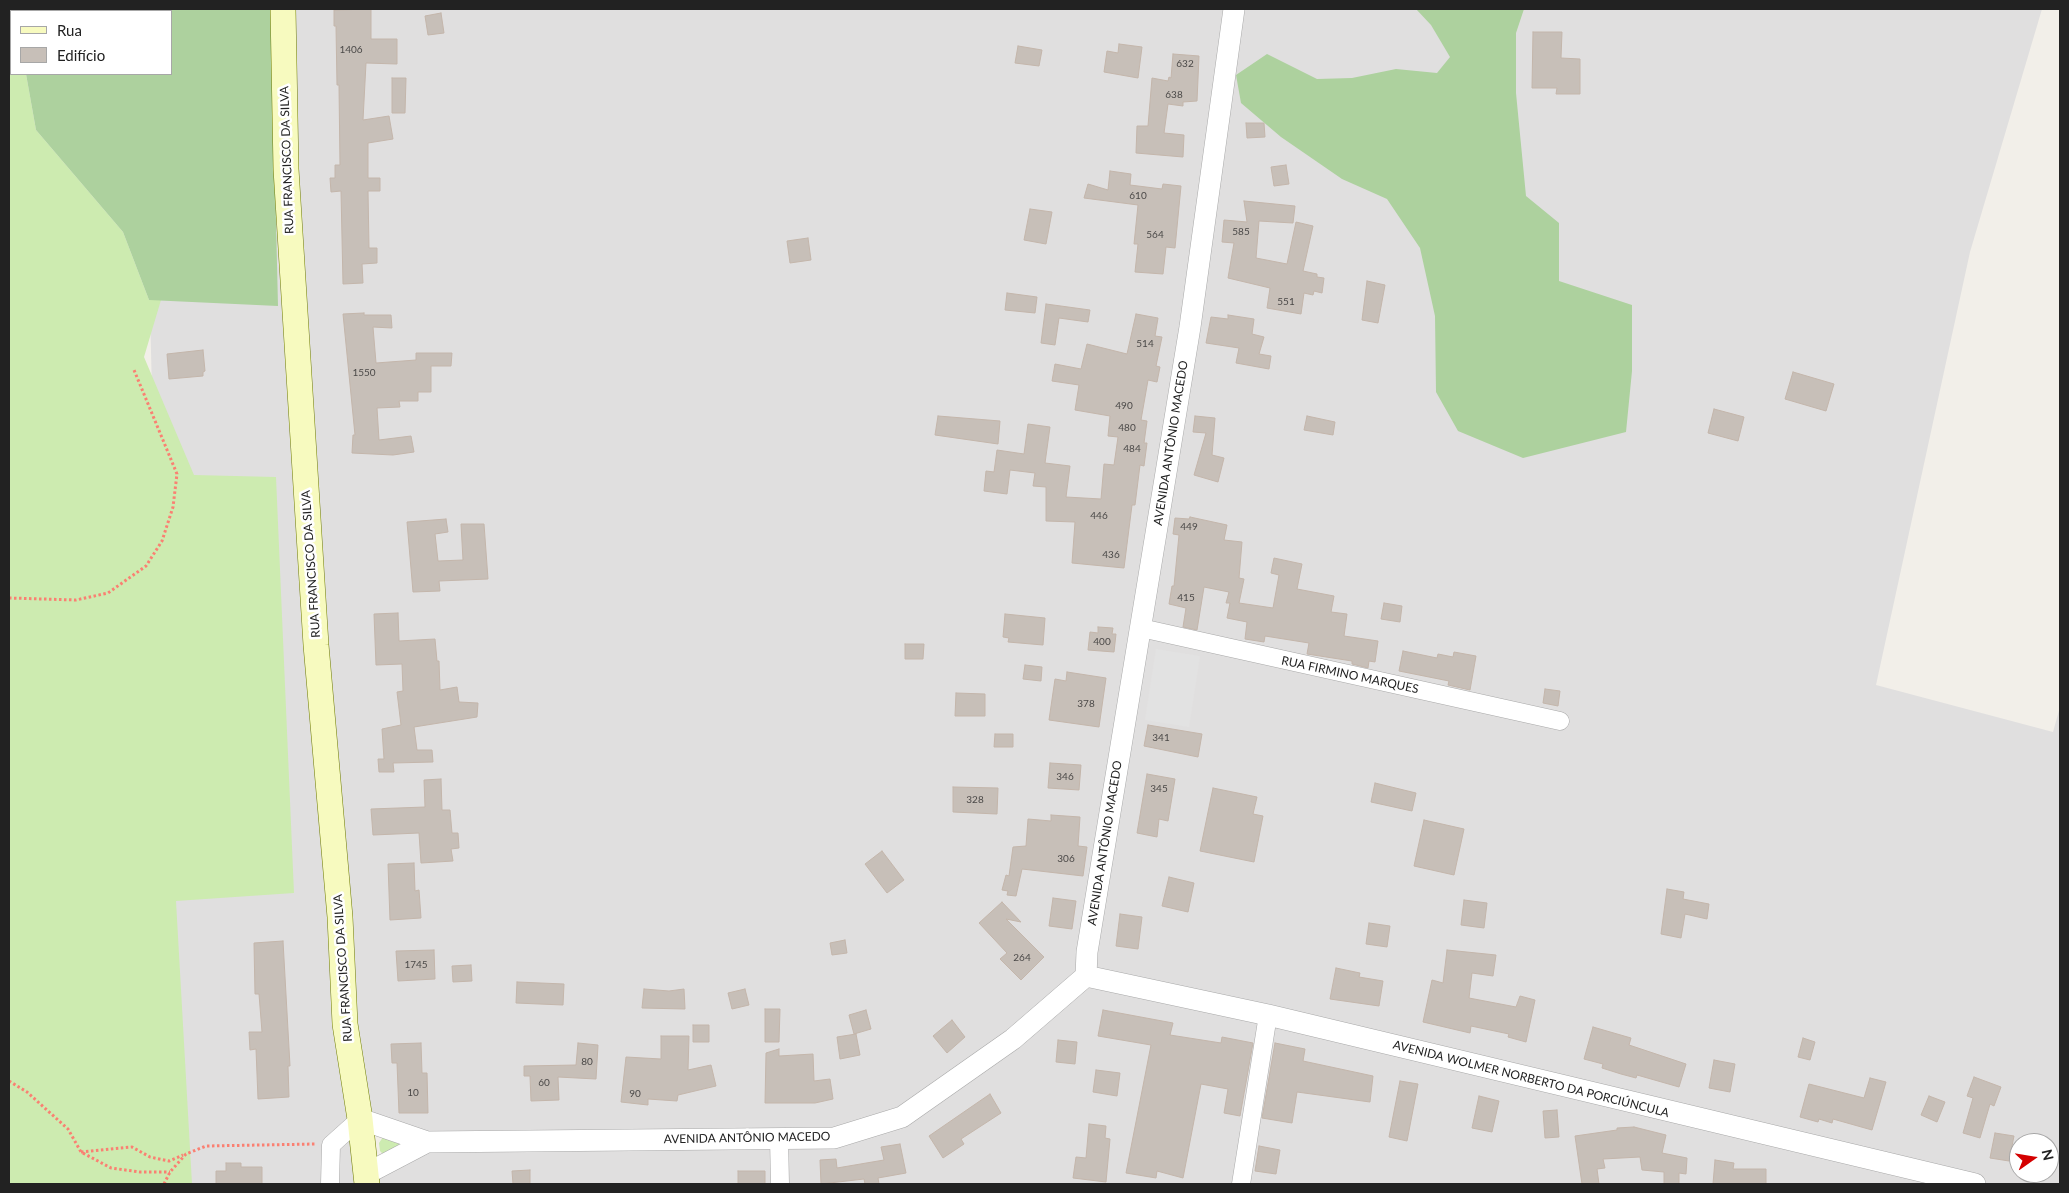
<!DOCTYPE html>
<html>
<head>
<meta charset="utf-8">
<style>
	body { margin:0 }
	#map { position:relative; width:2069px; height:1193px; overflow:hidden; background:#f2efe9; font-family:Lato,sans-serif }
	canvas { display:block }
	.frame { position:absolute; inset:0; border:10px solid #222; pointer-events:none }
	.legend { position:absolute; left:10px; top:10px; width:162px; height:65px; box-sizing:border-box; background:#fff; border:1px solid #a7a7a7; margin:0; padding:6px 9px; list-style:none; font-size:15px; color:#222 }
	.legend li { display:flex; align-items:center; gap:10px; height:25px }
	.legend b { width:25px; border:1px solid #a7a7a7 }
	.north { position:absolute; left:2009px; top:1133px; width:50px; height:50px; box-sizing:border-box; background:#fff; border:1px solid #a7a7a7; border-radius:50%; rotate:77deg; font-size:14px; font-weight:700; line-height:20px; text-align:center; color:#222 }
	.north::after { content:''; display:block; margin:auto; width:18px; height:22px; background:#d40000; clip-path:polygon(50% 0,100% 100%,50% 72%,0 100%) }
</style>
</head>
<body>
<div id="map">
<canvas width="2069" height="1193"></canvas>
<div class="frame"></div>
<ul class="legend">
<li><b style="height:6px;background:#f7fabf"></b>Rua</li>
<li><b style="height:14px;background:#c7bfb8"></b>Edifício</li>
</ul>
<div class="north">N</div>
</div>
<script>
const context = document.querySelector('canvas').getContext('2d');
context.lineJoin = 'round';
function fillPath(path, color) { context.fillStyle = color; context.fill(path, 'evenodd'); }
const shape = rows => new Path2D(rows.map(r => 'M' + r).join(''));
function strokePath(path, color, width, dash) { context.strokeStyle = color; context.lineWidth = width; context.lineCap = dash ? 'butt' : 'round'; context.setLineDash(dash || []); context.stroke(path); }
function drawText(font, color, halo, rows, align = 'center') {
  context.font = font + ' Lato,sans-serif'; context.lineWidth = 5; context.setLineDash([]); context.textBaseline = 'middle'; context.strokeStyle = halo; context.fillStyle = color; for (const [text, x, y, turn = 0] of rows) {
    context.save(); context.translate(x, y); context.rotate((+turn || 0) * Math.PI / 180); context.textAlign = isNaN(turn) ? turn : align; if (halo) context.strokeText(text, 0, 0); context.fillText(text, 0, 0); context.restore();
  }
}
fillPath(shape([
	[142,9,2042,9,1970,252,1876,685,2053,732,2060,707,2060,1184,172,1184,144,74,171,74,171,11],
	[361,1119,404,1153,367,1174],
	[2019,1143,2049,1143,2049,1173,2019,1173]
]), '#e0dfdf');
fillPath(shape([
	[9,9,14,9,14,11,11,11,11,74,26,74,36,130,123,232,149,300,161,300,144,357,194,475,276,477,294,893,176,901,192,1184,9,1184],
	[383,1137,398,1138,401,1145,385,1156,380,1151,379,1143]
]), '#cdebb0');
fillPath(shape([
	[14,9,271,9,278,306,149,300,123,232,36,130,26,74,171,74,171,11,14,11],
	[1416,9,1524,9,1516,33,1516,93,1526,196,1559,223,1559,281,1632,305,1632,371,1626,432,1523,458,1458,431,1436,392,1435,316,1420,248,1387,199,1342,179,1281,137,1241,103,1236,75,1267,54,1317,79,1352,78,1396,69,1437,73,1450,57,1431,25]
]), '#add19e');
fillPath(shape([
	[1156,649,1200,656,1189,727,1145,720]
]), '#e2e2e2');
const building = shape([
	[371,9,371,39,397,39,397,64,366,63,363,120,389,116,393,139,368,143,368,178,380,178,380,191,368,191,369,248,377,248,377,263,362,264,363,283,343,284,341,191,331,192,330,178,335,178,335,165,340,165,339,85,337,85,336,26,334,26,334,10,371,9],
	[441,13,444,33,428,35,425,16,441,13],
	[1533,32,1562,32,1561,58,1580,59,1580,94,1556,94,1557,88,1532,88,1533,32],
	[1119,44,1142,47,1138,78,1104,72,1107,51,1118,53,1119,44],
	[1018,46,1042,50,1039,66,1015,63,1018,46],
	[1173,54,1199,56,1197,101,1183,102,1183,106,1168,104,1164,133,1184,135,1183,157,1136,153,1137,126,1148,126,1152,78,1168,81,1169,77,1171,78,1173,54],
	[392,78,406,78,405,113,392,113,392,78],
	[1246,123,1264,123,1265,137,1247,138,1246,123],
	[1286,165,1289,184,1274,186,1271,167,1286,165],
	[1110,171,1131,174,1130,185,1162,189,1163,184,1181,186,1175,248,1166,247,1163,274,1135,272,1138,244,1134,244,1138,205,1084,198,1088,184,1108,190,1110,171],
	[1244,201,1295,206,1293,223,1259,221,1256,258,1287,264,1296,222,1313,226,1303,271,1317,274,1317,277,1324,278,1322,293,1314,291,1313,295,1304,293,1301,314,1267,308,1270,288,1228,278,1234,243,1222,242,1224,220,1247,222,1244,201],
	[1030,209,1052,212,1046,244,1024,240,1030,209],
	[808,238,811,260,790,263,787,241,808,238],
	[1367,281,1385,285,1378,323,1362,320,1367,281],
	[1007,293,1037,297,1035,313,1005,310,1007,293],
	[1046,304,1090,310,1088,322,1059,318,1055,345,1041,343,1046,304],
	[364,313,364,315,391,315,392,328,373,327,376,363,416,360,416,353,452,353,451,366,431,366,431,392,418,392,418,401,399,401,400,407,377,408,379,440,411,436,414,452,393,455,352,453,353,435,355,435,343,314,364,313],
	[1136,314,1158,318,1155,336,1162,337,1156,366,1160,367,1157,382,1148,380,1141,420,1147,421,1144,443,1147,443,1144,466,1140,465,1135,505,1132,505,1124,568,1072,563,1075,522,1046,521,1046,487,1033,486,1035,473,1010,470,1007,494,984,491,986,471,994,472,997,450,1024,454,1028,424,1050,427,1045,463,1070,466,1066,497,1101,499,1104,464,1114,465,1118,437,1108,436,1110,416,1075,410,1079,385,1052,381,1055,364,1081,369,1087,344,1127,354,1136,314],
	[1228,315,1254,319,1252,334,1264,337,1259,354,1271,356,1269,369,1236,363,1239,348,1206,343,1211,317,1228,319,1228,315],
	[203,350,205,371,203,372,203,376,169,379,167,354,203,350],
	[1793,372,1834,384,1826,411,1785,399,1793,372],
	[1714,409,1744,417,1738,441,1708,433,1714,409],
	[938,416,1000,421,998,444,935,435,938,416],
	[1195,416,1215,418,1212,455,1224,458,1218,482,1194,475,1206,433,1193,432,1195,416],
	[1307,416,1335,422,1333,435,1304,430,1307,416],
	[1190,517,1227,525,1224,540,1242,542,1239,578,1244,579,1239,603,1273,608,1279,575,1271,573,1274,558,1302,564,1297,589,1334,596,1331,612,1347,614,1344,636,1378,641,1375,662,1369,661,1368,668,1352,664,1352,661,1307,654,1309,643,1265,636,1264,642,1245,639,1247,622,1227,618,1230,603,1226,603,1229,592,1204,587,1197,630,1183,627,1186,608,1169,604,1172,586,1174,586,1179,535,1173,534,1175,518,1189,519,1190,517],
	[446,519,448,532,435,534,438,561,463,560,461,524,484,524,488,579,439,581,440,591,413,592,407,522,446,519],
	[1384,603,1402,606,1400,622,1381,619,1384,603],
	[398,613,399,641,435,639,437,661,439,661,440,690,457,687,459,702,478,703,477,717,414,727,417,750,432,750,433,762,393,763,394,772,379,772,378,759,384,759,382,729,401,725,397,692,403,691,402,664,376,665,374,614,398,613],
	[1005,614,1045,618,1043,645,1008,642,1009,638,1003,637,1005,614],
	[1098,627,1113,628,1112,634,1116,634,1114,652,1088,650,1090,632,1098,633,1098,627],
	[905,644,924,644,923,659,905,659,905,644],
	[1403,651,1437,658,1438,654,1453,657,1454,652,1476,656,1470,690,1448,685,1449,681,1399,671,1403,651],
	[1025,665,1042,667,1041,681,1023,679,1025,665],
	[1067,672,1106,678,1099,727,1049,720,1055,679,1066,681,1067,672],
	[1545,689,1560,691,1558,706,1543,703,1545,689],
	[956,693,985,694,985,716,955,716,956,693],
	[1148,725,1202,734,1198,757,1144,746,1148,725],
	[995,734,1013,734,1013,747,994,747,995,734],
	[1050,763,1081,765,1079,790,1048,788,1050,763],
	[1147,774,1175,779,1168,821,1159,819,1157,837,1137,833,1147,774],
	[441,779,442,810,450,810,452,833,458,833,459,848,451,849,453,861,421,863,419,833,373,835,371,809,425,807,424,780,441,779],
	[1375,783,1416,793,1412,811,1371,802,1375,783],
	[953,787,998,788,997,814,953,812,953,787],
	[1213,788,1257,797,1253,814,1263,816,1254,862,1200,851,1213,788],
	[1051,815,1080,817,1078,846,1087,847,1083,876,1022,869,1016,896,1007,895,1008,891,1002,890,1006,875,1009,876,1013,847,1026,846,1028,819,1051,821,1051,815],
	[1424,820,1464,829,1454,875,1414,866,1424,820],
	[882,851,904,880,887,893,865,864,882,851],
	[414,863,415,891,419,890,421,918,390,920,388,864,414,863],
	[1169,877,1194,883,1188,912,1162,906,1169,877],
	[1667,889,1684,892,1683,899,1709,904,1707,919,1685,914,1681,938,1661,934,1667,889],
	[1053,898,1076,901,1072,929,1049,926,1053,898],
	[1464,900,1487,903,1484,928,1461,925,1464,900],
	[1002,902,1021,922,1006,919,1044,957,1021,980,1000,959,1007,953,979,923,1002,902],
	[1120,914,1142,917,1138,949,1116,946,1120,914],
	[1369,923,1390,926,1387,947,1366,944,1369,923],
	[845,940,847,953,832,955,830,943,845,940],
	[283,941,290,1066,288,1066,289,1097,258,1099,256,1049,250,1050,249,1032,262,1032,259,994,255,994,254,943,283,941],
	[434,950,435,979,398,981,396,951,434,950],
	[1447,950,1496,955,1493,976,1472,973,1469,998,1516,1007,1520,996,1535,1000,1526,1042,1508,1037,1509,1034,1471,1026,1470,1033,1423,1022,1432,980,1443,983,1447,950],
	[471,965,472,981,453,982,452,966,471,965],
	[1336,968,1360,973,1359,977,1383,981,1379,1006,1330,999,1336,968],
	[517,982,564,984,563,1005,516,1003,517,982],
	[644,989,669,991,684,989,685,1009,642,1008,644,989],
	[745,989,749,1005,732,1009,728,993,745,989],
	[765,1009,780,1009,779,1042,765,1042,765,1009],
	[866,1010,871,1029,854,1034,849,1015,866,1010],
	[1103,1010,1173,1023,1170,1035,1221,1043,1222,1037,1253,1043,1240,1116,1224,1113,1228,1089,1201,1084,1183,1178,1157,1171,1156,1178,1126,1173,1151,1045,1098,1036,1103,1010],
	[952,1020,965,1037,947,1053,933,1036,952,1020],
	[693,1025,709,1025,709,1042,693,1042,693,1025],
	[1593,1027,1631,1038,1629,1045,1686,1064,1679,1087,1637,1075,1636,1078,1621,1074,1602,1068,1603,1064,1584,1059,1593,1027],
	[856,1034,860,1055,840,1059,837,1037,856,1034],
	[661,1036,689,1036,688,1070,711,1065,716,1086,678,1095,677,1101,648,1099,648,1105,621,1102,626,1057,661,1059,661,1036],
	[1803,1038,1815,1042,1810,1060,1798,1057,1803,1038],
	[1058,1040,1077,1042,1075,1064,1056,1062,1058,1040],
	[421,1043,422,1073,427,1073,428,1113,399,1113,397,1063,392,1063,391,1044,421,1043],
	[578,1043,598,1045,596,1079,558,1077,559,1100,531,1101,530,1076,524,1076,524,1066,576,1065,578,1043],
	[1275,1043,1305,1049,1303,1061,1373,1076,1370,1102,1297,1092,1292,1123,1262,1118,1275,1043],
	[779,1049,779,1056,813,1054,814,1081,830,1079,833,1099,815,1103,765,1103,766,1053,779,1049],
	[1714,1060,1735,1064,1730,1092,1709,1088,1714,1060],
	[1096,1070,1120,1073,1117,1096,1093,1092,1096,1070],
	[1974,1077,2001,1087,1994,1106,1990,1104,1980,1138,1963,1133,1973,1098,1967,1096,1974,1077],
	[1870,1078,1886,1082,1872,1130,1833,1119,1832,1123,1819,1119,1818,1122,1800,1117,1809,1084,1864,1098,1870,1078],
	[1400,1081,1418,1084,1407,1141,1389,1137,1400,1081],
	[990,1094,1001,1113,961,1139,964,1144,943,1158,929,1136,990,1094],
	[1479,1096,1499,1101,1492,1132,1472,1128,1479,1096],
	[1929,1096,1945,1102,1937,1122,1921,1115,1929,1096],
	[1557,1110,1559,1137,1545,1138,1543,1111,1557,1110],
	[1089,1124,1106,1126,1105,1138,1110,1139,1106,1182,1073,1178,1076,1157,1086,1158,1089,1124],
	[1634,1127,1666,1135,1662,1153,1687,1158,1686,1174,1679,1173,1679,1184,1664,1184,1664,1172,1642,1170,1640,1157,1603,1159,1605,1168,1597,1169,1599,1184,1582,1184,1575,1136,1617,1130,1617,1128,1634,1127],
	[1995,1133,2014,1136,2009,1161,1990,1158,1995,1133],
	[900,1144,906,1173,878,1178,879,1184,865,1184,864,1179,821,1184,820,1160,836,1159,837,1168,884,1160,881,1147,900,1144],
	[1259,1146,1280,1150,1276,1174,1255,1171,1259,1146],
	[1715,1160,1734,1163,1733,1169,1766,1169,1766,1184,1713,1184,1715,1160],
	[226,1163,241,1163,241,1167,262,1167,262,1184,216,1184,216,1171,226,1171,226,1163],
	[530,1170,530,1184,513,1184,512,1171,530,1170],
	[738,1171,765,1171,765,1184,738,1184,738,1171]
]);
fillPath(building, '#c7bfb8');
strokePath(building, '#c4b6ab', 1);
const minor = shape([
	[1141,628,1560,721],
	[779,1138,780,1184],
	[330,1184,331,1145,360,1119],
	[1241,1184,1268,1015]
]);
const tertiary = shape([
	[1086,976,1268,1015,1975,1184],
	[360,1119,427,1142,834,1138,902,1117,1013,1039,1086,976,1087,952,1190,327,1234,9],
	[366,1174,427,1142]
]);
const secondary = shape([
	[283,9,286,169,316,645,340,917,345,1024,360,1119,367,1184]
]);
strokePath(minor, '#a9a9a9', 19);
strokePath(tertiary, '#a9a9a9', 22);
strokePath(secondary, '#707d05', 26);
strokePath(shape([
	[9,598,76,600,108,593,146,566,162,541,173,507,177,474,134,370],
	[9,1081,27,1092,68,1129,81,1152,111,1168,140,1172,170,1172],
	[81,1152,132,1147,150,1157,169,1161,183,1155],
	[164,1184,170,1172,186,1154,206,1146,316,1144]
]), '#fa8072', 3, [2.5, 2.5]);
strokePath(minor, '#fff', 18);
strokePath(tertiary, '#fff', 21);
strokePath(secondary, '#f7fabf', 25);
drawText('10px', '#4b4948', null, [
	["1406",351,50],
	["632",1185,64],
	["638",1174,95],
	["610",1138,196],
	["585",1241,232],
	["564",1155,235],
	["551",1286,302],
	["514",1145,344],
	["1550",364,373],
	["490",1124,406],
	["480",1127,428],
	["484",1132,449],
	["446",1099,516],
	["449",1189,527],
	["436",1111,555],
	["415",1186,598],
	["400",1102,642],
	["378",1086,704],
	["341",1161,738],
	["346",1065,777],
	["345",1159,789],
	["328",975,800],
	["306",1066,859],
	["264",1022,958],
	["1745",416,965],
	["80",587,1062],
	["60",544,1083],
	["10",413,1093],
	["90",635,1094]
]);
drawText('12px', '#222', '#fff', [
	["RUA FRANCISCO DA SILVA",287,160,-92],
	["AVENIDA ANTÔNIO MACEDO",1171,443,-81],
	["RUA FRANCISCO DA SILVA",311,564,-94],
	["RUA FIRMINO MARQUES",1350,675,12],
	["AVENIDA ANTÔNIO MACEDO",1105,843,-81],
	["RUA FRANCISCO DA SILVA",343,968,-94],
	["AVENIDA WOLMER NORBERTO DA PORCIÚNCULA",1531,1079,14],
	["AVENIDA ANTÔNIO MACEDO",747,1138,-1]
]);
</script>
</body>
</html>
